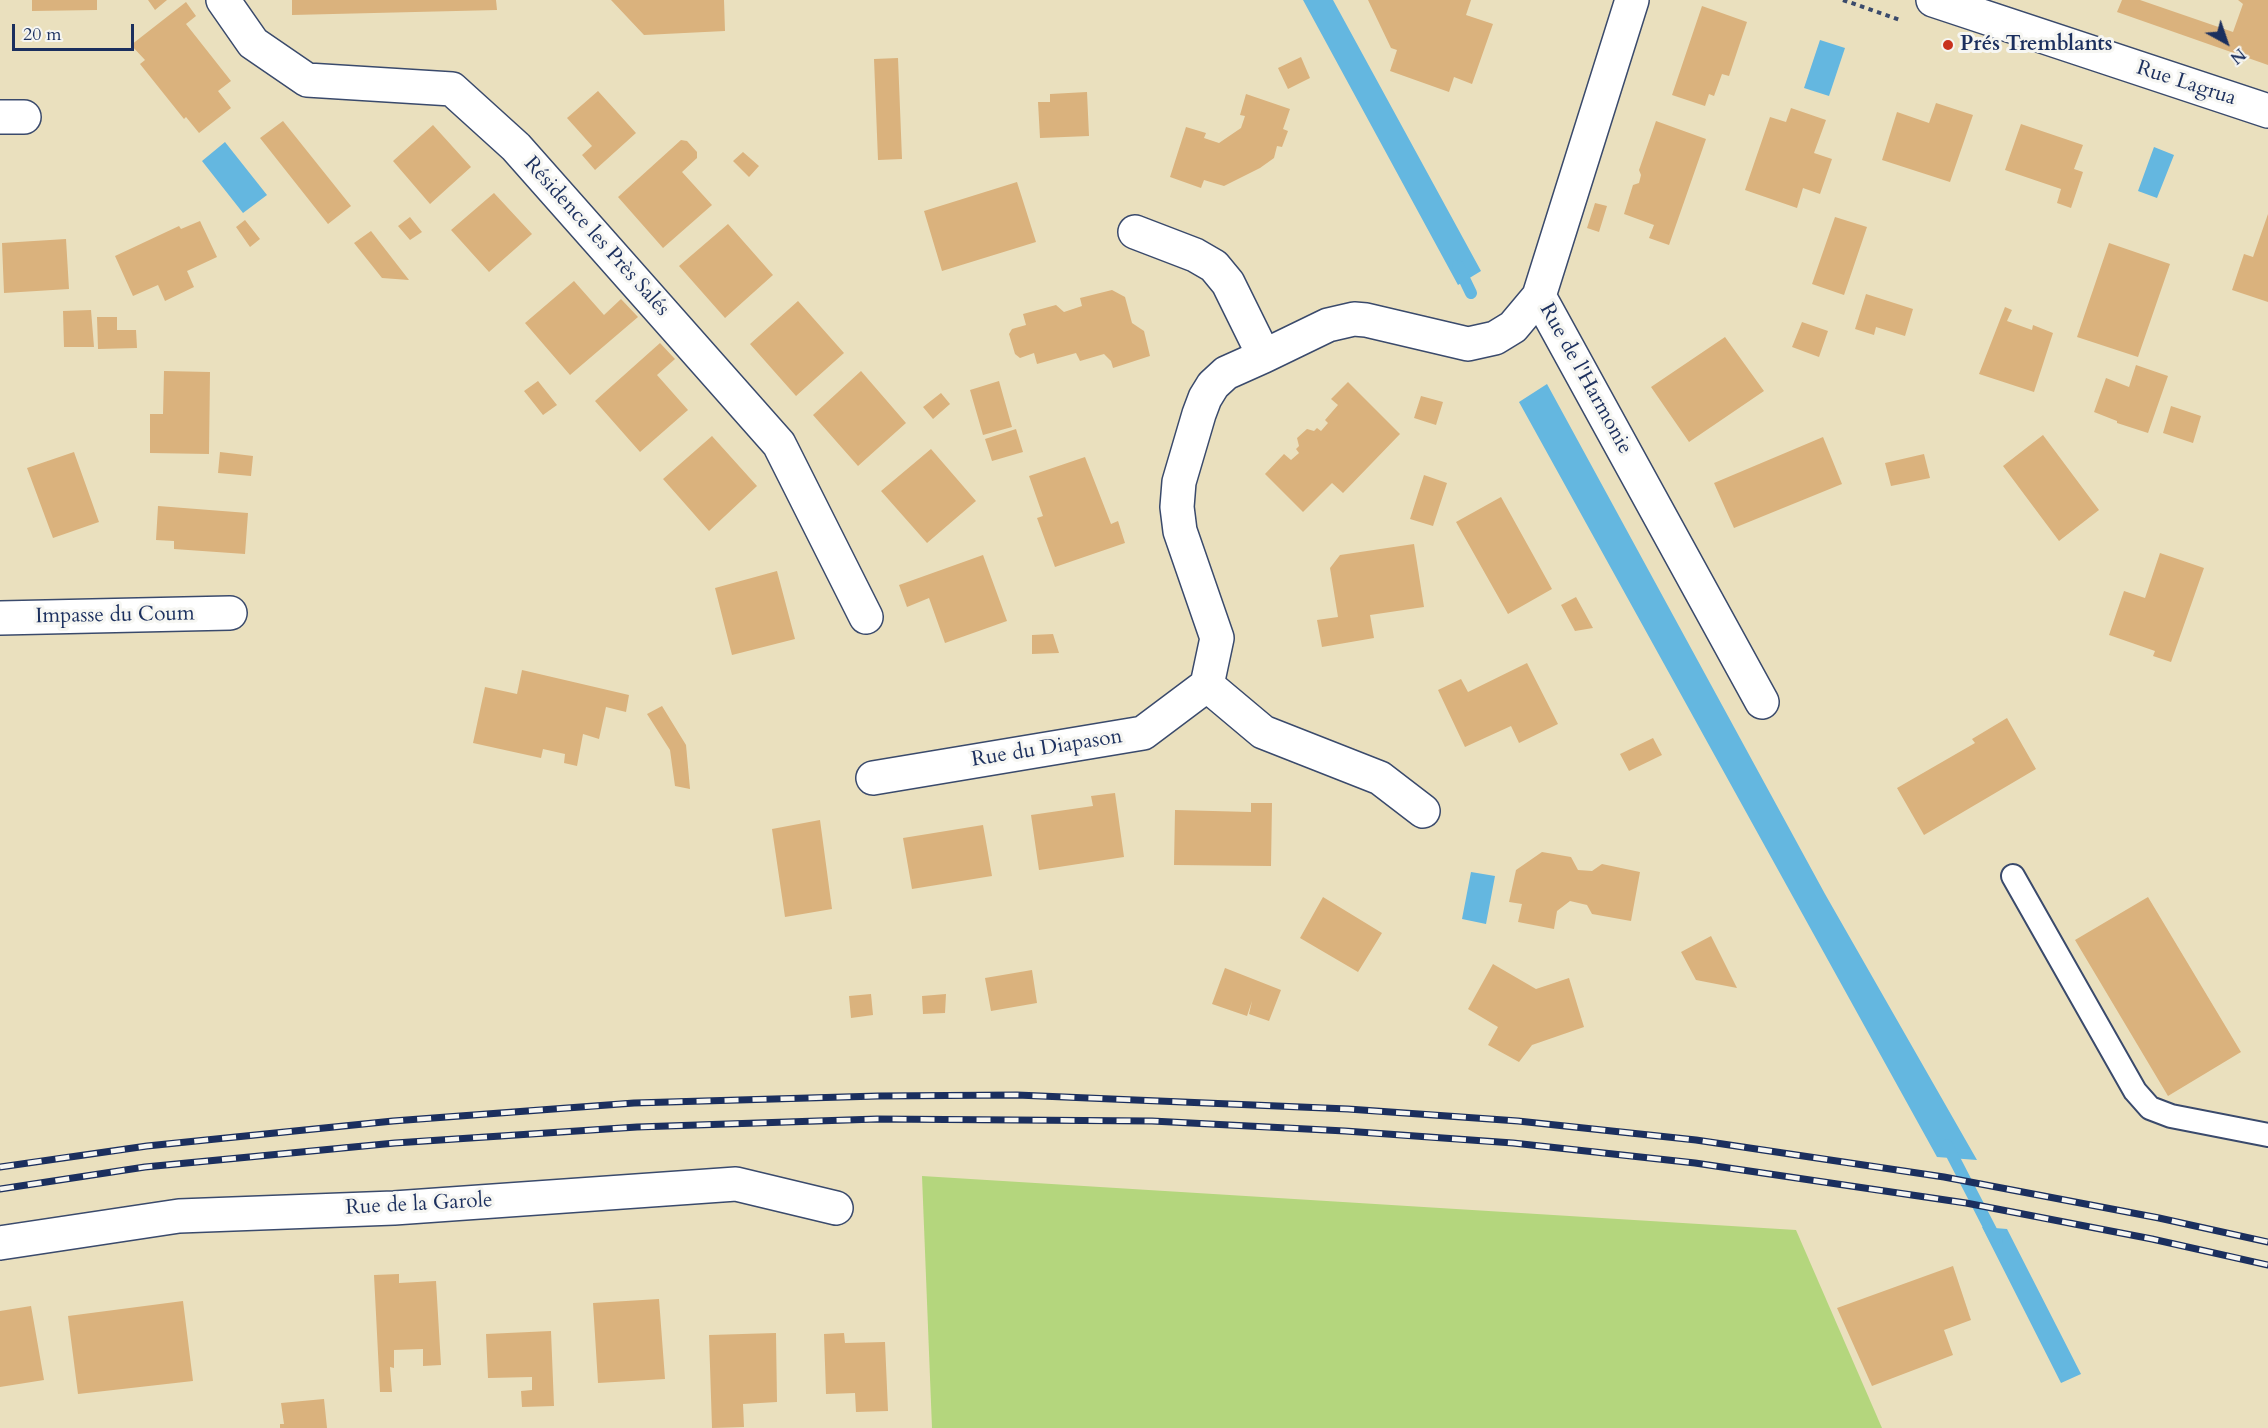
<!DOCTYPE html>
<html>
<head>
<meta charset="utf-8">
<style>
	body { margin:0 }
	#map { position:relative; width:2268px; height:1428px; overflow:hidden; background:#eae0be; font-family:Cardo,serif }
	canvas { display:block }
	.north { position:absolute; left:2196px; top:12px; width:60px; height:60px; -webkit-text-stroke:4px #f6f6f2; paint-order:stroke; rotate:140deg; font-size:16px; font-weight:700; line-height:24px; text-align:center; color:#1b2f5e }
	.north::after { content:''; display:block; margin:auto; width:21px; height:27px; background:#1b2f5e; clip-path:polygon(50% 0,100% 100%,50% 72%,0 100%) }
	.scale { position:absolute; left:12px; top:24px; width:122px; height:27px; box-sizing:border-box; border:3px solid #1b2f5e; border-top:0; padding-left:8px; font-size:18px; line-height:21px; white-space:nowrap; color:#1b2f5e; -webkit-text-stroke:4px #f6f6f2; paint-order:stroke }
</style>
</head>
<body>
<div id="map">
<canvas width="2268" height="1428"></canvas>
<div class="north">N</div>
<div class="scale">20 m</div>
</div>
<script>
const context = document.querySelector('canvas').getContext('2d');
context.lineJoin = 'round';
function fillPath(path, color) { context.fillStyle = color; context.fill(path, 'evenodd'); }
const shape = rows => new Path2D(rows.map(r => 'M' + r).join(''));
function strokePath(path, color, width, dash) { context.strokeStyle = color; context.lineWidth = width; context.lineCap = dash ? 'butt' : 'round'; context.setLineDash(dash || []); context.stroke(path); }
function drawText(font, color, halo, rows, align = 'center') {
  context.font = font + ' Cardo,serif'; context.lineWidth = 6; context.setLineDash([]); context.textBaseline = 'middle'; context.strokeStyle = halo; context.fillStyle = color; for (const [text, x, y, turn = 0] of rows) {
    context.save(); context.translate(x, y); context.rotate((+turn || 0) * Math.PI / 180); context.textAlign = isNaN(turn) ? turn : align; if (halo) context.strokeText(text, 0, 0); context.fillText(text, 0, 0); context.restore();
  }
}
fillPath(shape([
	[922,1176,1796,1230,1882,1428,932,1428]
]), '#b4d67d');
fillPath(shape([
	[1303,0,1333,0,1481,271,1458,285],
	[1820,40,1845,48,1829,96,1804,88],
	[225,142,267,195,243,213,202,161],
	[2154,147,2174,155,2157,198,2138,191],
	[1547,384,1825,894,1977,1160,1937,1157,1519,402],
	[1471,872,1495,876,1486,924,1462,919],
	[1982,1227,2007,1229,2081,1374,2061,1383]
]), '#64b7e0');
strokePath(shape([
	[1458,266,1471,293],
	[1947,1145,1997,1242]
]), '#64b7e0', 12);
fillPath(shape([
	[32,0,97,0,97,10,32,11],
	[148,0,167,0,155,10],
	[292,0,496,0,497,10,292,15],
	[611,0,724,0,725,31,644,35],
	[1368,0,1471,0,1466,15,1493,24,1472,84,1454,77,1449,92,1390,71,1397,50,1391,48],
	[2122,0,2140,0,2233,32,2243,4,2238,0,2268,0,2268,65,2117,12],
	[186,2,196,16,186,24,231,81,218,91,231,108,199,133,186,117,184,119,140,64,145,60,131,45],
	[1702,6,1747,22,1729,76,1722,74,1714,96,1709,94,1705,106,1672,95],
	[1301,57,1310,78,1288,89,1278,68],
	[898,58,902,159,878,160,874,59],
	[598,91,636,133,595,170,582,155,592,146,567,118],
	[1087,92,1089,136,1040,138,1038,102,1050,102,1050,94],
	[1246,94,1290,109,1283,129,1288,131,1282,147,1277,146,1274,158,1260,168,1224,186,1204,180,1201,188,1170,177,1186,127,1206,133,1204,138,1219,143,1241,128,1245,116,1240,115],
	[1936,103,1973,115,1950,182,1882,160,1897,112,1929,123],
	[1791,108,1826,120,1814,153,1832,159,1820,194,1803,188,1797,208,1745,190,1770,117,1786,122],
	[283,121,351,206,328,224,260,138],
	[1656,121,1706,139,1669,245,1649,238,1654,225,1624,214,1633,185,1639,183,1641,175,1639,170],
	[2021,124,2083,145,2074,169,2083,172,2071,208,2057,203,2061,189,2005,170],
	[433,125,471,167,430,204,393,161],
	[681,140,687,141,697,152,697,158,682,172,712,205,663,248,618,197],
	[743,152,759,166,749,177,733,161],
	[1017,182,1036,242,942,271,924,211],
	[494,193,532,234,489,272,451,230],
	[1595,203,1607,206,1599,232,1587,228],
	[2268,214,2268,302,2232,290,2244,254,2253,257],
	[410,217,422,232,410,240,398,226],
	[1835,217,1867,227,1844,295,1812,284],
	[245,220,260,239,250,247,236,227],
	[200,221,217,257,187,271,194,287,165,301,158,285,133,296,115,256,179,226,181,229],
	[728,224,773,275,725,318,679,266],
	[371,231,409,280,382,278,354,243],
	[66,239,69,289,4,293,2,243],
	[2109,243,2170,264,2138,357,2077,337],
	[574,281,604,315,621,299,638,317,570,375,525,323],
	[1112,290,1125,297,1132,323,1144,331,1150,356,1113,368,1111,361,1104,354,1080,361,1076,353,1037,364,1034,353,1020,358,1015,354,1009,334,1012,329,1026,325,1023,314,1056,305,1064,312,1082,306,1080,298],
	[1866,294,1913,309,1905,336,1876,327,1874,335,1855,329],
	[798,301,844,353,796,396,750,344],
	[2005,307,2012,310,2007,321,2032,330,2033,325,2053,333,2034,392,1979,374],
	[91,310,94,347,64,347,63,311],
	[97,317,117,317,117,330,136,330,137,348,98,349],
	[1802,322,1828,331,1819,357,1792,347],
	[1725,337,1764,391,1689,442,1651,387],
	[660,343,675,359,657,375,688,410,640,452,595,401],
	[2136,365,2168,376,2148,433,2117,423,2117,421,2094,412,2106,378,2129,387],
	[164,371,210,372,209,454,150,453,150,414,163,414],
	[861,371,906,423,858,466,813,415],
	[538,381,557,405,543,415,524,391],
	[999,381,1012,427,983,435,970,390],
	[1348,382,1400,434,1343,493,1332,483,1303,512,1265,474,1284,454,1291,460,1299,453,1296,449,1299,446,1297,438,1307,429,1314,431,1317,428,1321,431,1328,423,1325,420,1338,405,1331,399],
	[941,393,950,404,933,419,923,407],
	[1421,396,1443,402,1436,425,1414,418],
	[2171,406,2201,416,2193,443,2163,433],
	[1016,429,1023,452,992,461,985,439],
	[2043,435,2099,510,2059,541,2003,466],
	[712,436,757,486,709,531,663,479],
	[1823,437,1842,484,1734,528,1714,483],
	[931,449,976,501,927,543,881,491],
	[74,452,99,522,53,538,27,468],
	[220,452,253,456,251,476,218,473],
	[1924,454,1930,478,1891,486,1885,463],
	[1085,457,1111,524,1118,521,1125,543,1055,567,1037,518,1043,516,1029,476],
	[1424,475,1447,483,1433,526,1410,519],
	[1501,497,1552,589,1508,614,1456,522],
	[158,506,248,513,245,554,174,549,174,541,156,540],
	[1414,544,1424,607,1370,615,1374,638,1322,647,1317,620,1338,617,1330,568,1340,555],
	[2160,553,2204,568,2171,662,2153,656,2155,651,2109,635,2124,591,2145,598],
	[983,555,1007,621,945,643,929,598,907,607,899,585],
	[777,571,795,639,732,655,715,588],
	[1576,597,1593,628,1575,631,1561,605],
	[1053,634,1059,653,1032,654,1032,635],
	[1527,663,1558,724,1519,743,1511,726,1465,747,1438,690,1461,679,1468,692],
	[522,670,629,695,626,712,606,707,599,739,583,734,577,766,564,763,565,754,543,749,541,758,473,743,485,687,517,694],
	[662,706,686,745,690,789,675,786,670,750,647,714],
	[2007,718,2036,769,1924,835,1897,788,1975,743,1972,739],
	[1653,738,1662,755,1629,771,1620,754],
	[1115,793,1124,857,1039,870,1031,815,1093,806,1091,796],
	[1251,803,1272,803,1271,866,1174,865,1175,810,1251,812],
	[820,820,832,909,785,917,772,829],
	[983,825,992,876,912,889,903,838],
	[1542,852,1571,857,1578,870,1592,871,1602,864,1640,872,1631,921,1592,914,1587,905,1570,901,1557,911,1554,929,1518,922,1522,904,1509,902,1516,870],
	[1323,897,1382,933,1358,972,1300,938],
	[2148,897,2241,1052,2168,1096,2075,940],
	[1711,936,1737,988,1696,980,1681,952],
	[1493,964,1536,989,1569,978,1584,1027,1532,1045,1519,1062,1488,1045,1498,1027,1468,1009],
	[1225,968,1281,990,1269,1021,1249,1014,1252,1001,1247,1016,1212,1004],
	[1032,970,1037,1003,991,1011,985,978],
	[871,994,873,1015,851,1018,849,996],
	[946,994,945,1013,923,1014,922,996],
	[1953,1266,1971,1320,1944,1330,1953,1355,1872,1386,1837,1308],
	[399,1274,399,1283,436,1281,441,1365,423,1366,423,1349,394,1350,394,1368,390,1367,392,1392,380,1392,374,1275],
	[659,1299,665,1379,598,1383,593,1303],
	[183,1301,193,1381,78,1394,68,1316],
	[31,1306,44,1380,0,1387,0,1311],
	[551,1331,554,1406,522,1407,521,1391,532,1390,532,1377,488,1378,486,1334],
	[776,1333,777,1402,743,1404,744,1427,712,1428,709,1335],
	[844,1333,845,1343,885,1342,888,1411,856,1412,855,1393,826,1394,824,1334],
	[324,1399,327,1428,280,1428,280,1424,284,1424,281,1403]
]), '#dab27d');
const service = shape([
	[2013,876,2135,1091,2150,1108,2171,1116,2268,1135]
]);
const minor = shape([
	[223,0,253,43,307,80,452,89,516,147,779,444,866,617],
	[1933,0,2268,111],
	[0,117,24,117],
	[1135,232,1195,255,1214,266,1228,283,1264,356,1328,325,1354,319,1366,320,1468,344,1495,338,1513,327,1539,296,1632,0],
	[1539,296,1762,702],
	[0,618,230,613],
	[1207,685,1217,638,1180,531,1177,507,1179,482,1199,414,1205,398,1213,385,1226,373,1264,356],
	[873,778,1143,733,1207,685,1263,732,1380,778,1423,811],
	[0,1243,179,1216,394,1208,736,1184,836,1208]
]);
strokePath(service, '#3a4a6c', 26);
strokePath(minor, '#3a4a6c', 36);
strokePath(shape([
	[1843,0,1900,20]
]), '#3a4a6c', 4, [4.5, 4.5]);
strokePath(service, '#fff', 22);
strokePath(minor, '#fff', 33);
const rail = shape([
	[0,1167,147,1146,393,1121,634,1103,878,1096,1017,1095,1348,1109,1518,1121,1696,1140,1944,1177,2159,1218,2268,1242],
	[0,1189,145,1167,395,1143,637,1127,877,1119,1152,1121,1345,1131,1513,1143,1695,1163,1966,1203,2152,1239,2268,1265]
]);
strokePath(rail, '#1b2f5e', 7);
strokePath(rail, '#f6f6f2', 4.5, [14]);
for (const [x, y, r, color] of [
	[1948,45,6,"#c8321e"]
]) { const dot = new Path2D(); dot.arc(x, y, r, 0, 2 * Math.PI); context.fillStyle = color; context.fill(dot); strokePath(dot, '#f6f6f2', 2); }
drawText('bold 21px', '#1b2f5e', '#f6f6f2', [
	["Prés Tremblants",1960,45]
], 'left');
drawText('21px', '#1b2f5e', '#f6f6f2', [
	["Rue Lagrua",2186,84,18],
	["Résidence les Près Salés",596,237,48],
	["Rue de l'Harmonie",1585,379,61],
	["Impasse du Coum",115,616,-1],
	["Rue du Diapason",1047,749,-9],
	["Rue de la Garole",419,1205,-3]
]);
</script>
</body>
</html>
